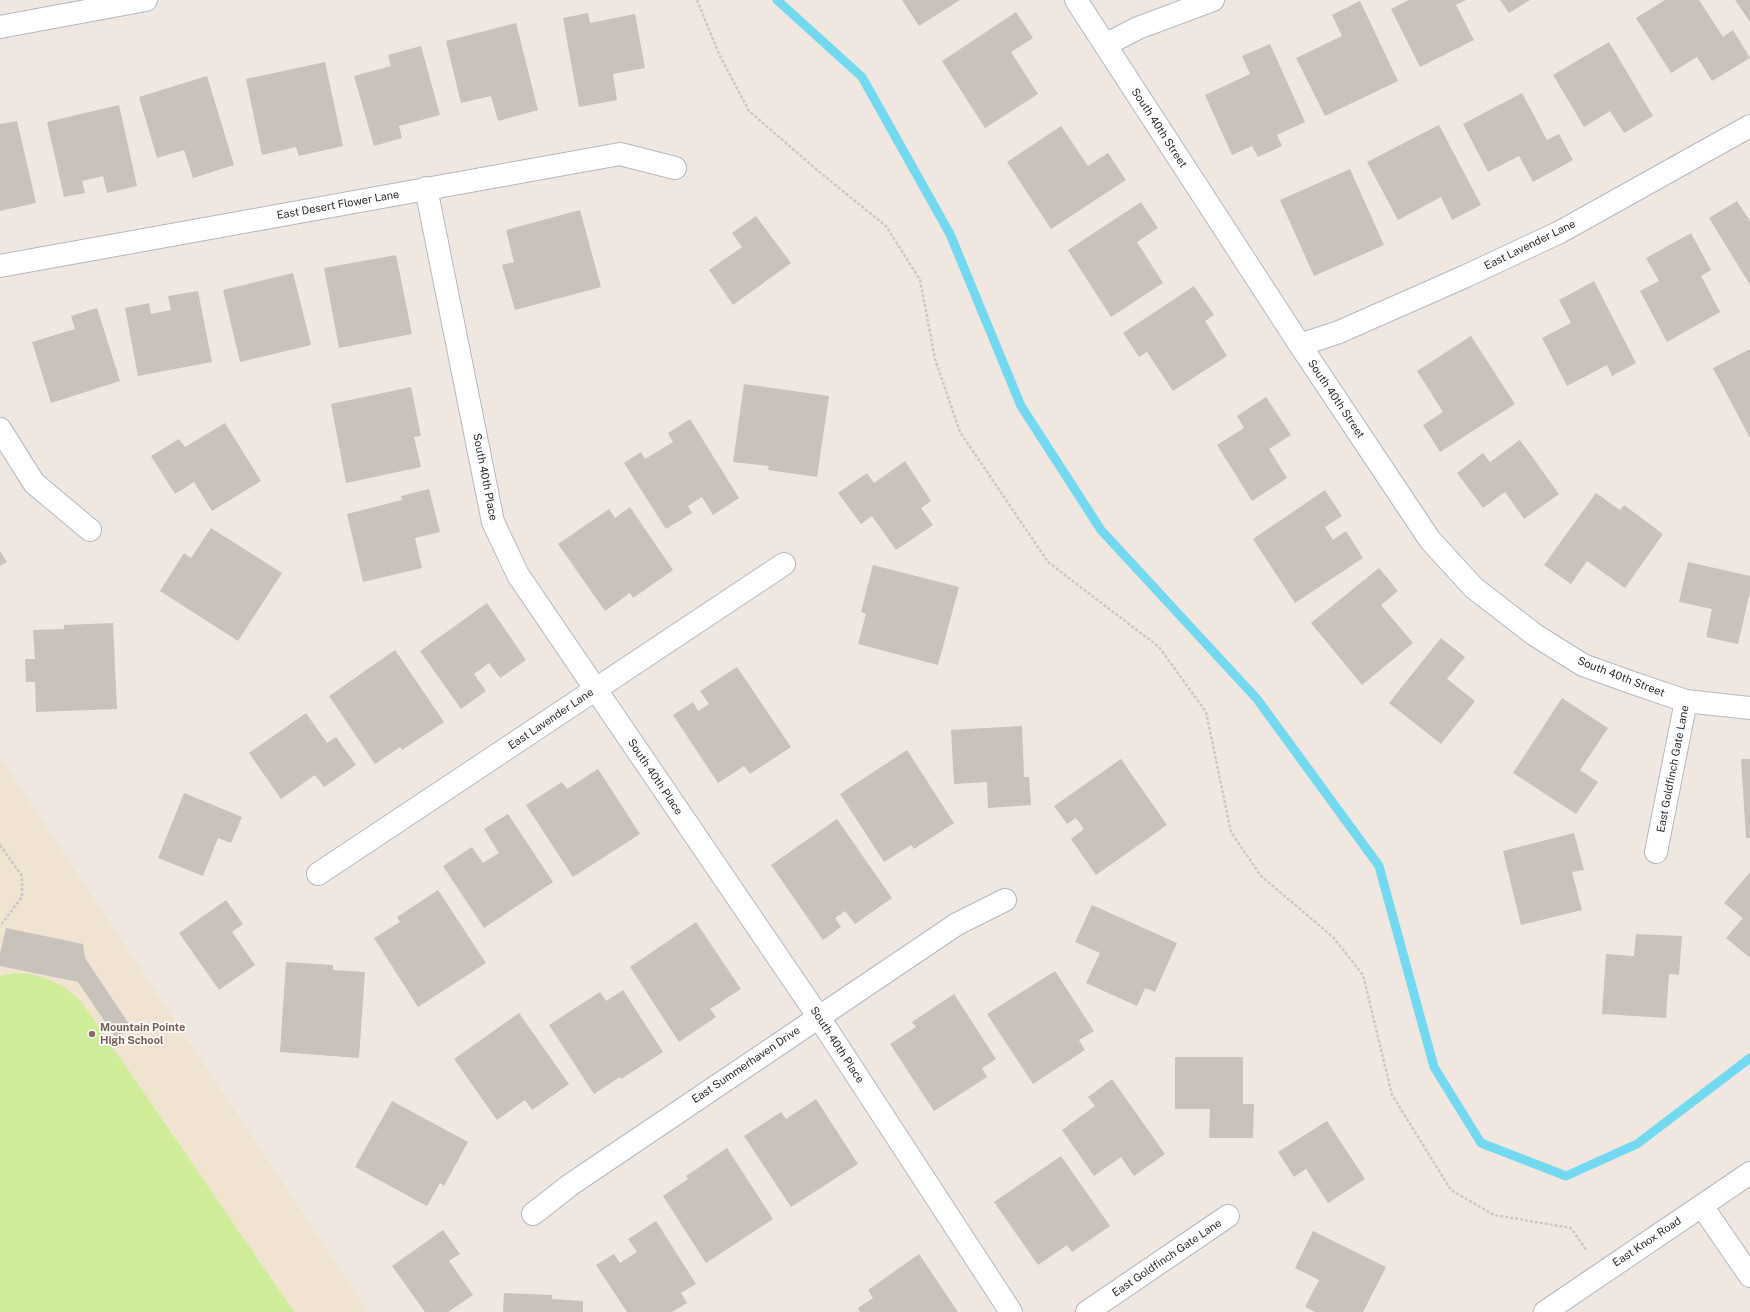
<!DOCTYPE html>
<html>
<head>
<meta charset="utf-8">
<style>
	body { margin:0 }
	canvas { display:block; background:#efe7e0 }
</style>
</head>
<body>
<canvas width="1750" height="1312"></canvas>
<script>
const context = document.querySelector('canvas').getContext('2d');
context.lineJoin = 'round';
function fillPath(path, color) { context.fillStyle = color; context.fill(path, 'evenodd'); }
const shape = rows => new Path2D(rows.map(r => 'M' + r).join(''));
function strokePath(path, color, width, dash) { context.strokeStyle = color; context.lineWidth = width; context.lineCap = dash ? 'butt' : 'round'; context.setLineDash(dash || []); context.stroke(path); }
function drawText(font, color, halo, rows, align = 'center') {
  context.font = font + ' "Public Sans",sans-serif'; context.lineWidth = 3.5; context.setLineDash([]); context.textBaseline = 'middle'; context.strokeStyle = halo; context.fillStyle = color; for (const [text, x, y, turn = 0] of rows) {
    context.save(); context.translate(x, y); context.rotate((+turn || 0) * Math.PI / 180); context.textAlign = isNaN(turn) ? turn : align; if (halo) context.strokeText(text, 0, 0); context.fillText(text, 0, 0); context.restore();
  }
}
fillPath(shape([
	[0,757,368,1312,0,1312]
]), '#f0e3d0');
fillPath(shape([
	[14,973,31,974,47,979,64,987,81,1001,294,1312,0,1312,0,976]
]), '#cfed98');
strokePath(shape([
	[777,0,862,77,950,234,1021,406,1101,530,1257,699,1379,866,1434,1067,1481,1143,1566,1176,1637,1144,1750,1058]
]), '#73d9f1', 9);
fillPath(shape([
	[902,0,960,0,919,26],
	[1409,0,1466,0,1456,5,1474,40,1420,67,1391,9],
	[1500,0,1530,0,1509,13],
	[1665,0,1699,0,1723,37,1733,30,1750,58,1712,81,1697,57,1671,73,1636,18],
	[1735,0,1750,0,1750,22],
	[1360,1,1398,81,1325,116,1296,58,1342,36,1332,15],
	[1016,12,1033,38,1011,52,1038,94,985,128,942,61],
	[588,13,590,23,635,14,645,68,613,74,617,100,579,107,563,18],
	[516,23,538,110,498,121,491,96,461,103,446,41],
	[1609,42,1653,116,1624,133,1610,111,1584,127,1553,75],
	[1270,44,1305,122,1277,135,1282,146,1258,157,1252,146,1232,155,1205,95,1250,74,1242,56],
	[421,46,440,115,399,126,402,138,374,146,354,76,391,66,388,55],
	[325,62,343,146,299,156,296,147,262,155,246,79],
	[207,76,234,165,193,178,184,150,157,158,139,97],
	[1522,93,1547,140,1559,134,1573,160,1533,182,1519,156,1488,172,1463,124],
	[119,105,137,186,107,193,103,176,82,181,85,193,64,197,47,122],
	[17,121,36,203,0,211,0,124],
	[1439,125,1481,205,1452,220,1441,197,1398,220,1367,162],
	[1061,126,1088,166,1108,153,1126,180,1051,229,1007,162],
	[1350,169,1384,245,1314,276,1280,200],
	[1737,201,1750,221,1750,285,1709,218],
	[1141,202,1158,228,1137,242,1163,283,1111,317,1068,250],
	[580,210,601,287,515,310,502,265,514,262,506,230],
	[756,216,791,263,733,305,709,270,742,247,732,233],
	[1691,233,1711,270,1701,276,1720,312,1667,342,1640,291,1659,281,1646,258],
	[396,255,412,334,339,348,324,268],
	[293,273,311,345,240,362,223,290],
	[1594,281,1636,363,1612,376,1607,365,1567,386,1542,338,1571,323,1559,300],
	[1194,286,1214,315,1205,321,1227,356,1173,391,1147,352,1139,357,1123,333],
	[198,291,212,362,138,376,125,308,149,303,151,314,171,310,168,296],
	[97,308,120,381,51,403,32,342,75,329,71,316],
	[1471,336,1515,404,1440,452,1423,425,1443,412,1417,371],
	[1750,349,1750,438,1713,368],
	[744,384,829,396,817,477,768,470,769,466,733,462],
	[411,387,421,436,414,437,421,467,346,483,331,404],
	[1266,397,1291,435,1269,449,1287,478,1252,501,1217,445,1244,428,1237,416],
	[690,419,739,498,713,515,702,497,688,506,692,513,666,529,624,463,641,452,645,459,673,442,668,433],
	[225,423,261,481,212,511,194,482,175,494,151,456,179,439,185,447],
	[1520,440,1559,494,1524,519,1505,492,1483,508,1457,473,1483,453,1490,462],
	[905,461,931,501,921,508,933,525,896,550,872,516,861,524,838,493,867,473,874,483],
	[429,489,440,532,415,538,422,568,363,582,347,514,402,500,401,496],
	[1325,490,1342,516,1325,527,1333,540,1346,531,1363,558,1295,603,1253,539],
	[1596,493,1620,510,1624,505,1663,534,1625,588,1587,561,1571,584,1544,565],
	[630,507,673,570,633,598,630,593,605,611,558,544,609,509,615,518],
	[211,528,282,573,238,641,160,591,184,553,191,558],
	[0,551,7,562,0,566],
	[1688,562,1750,576,1750,592,1738,644,1706,637,1712,609,1679,602],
	[873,565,959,587,938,665,858,644,866,614,861,612],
	[1379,568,1398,591,1381,605,1413,643,1362,685,1311,623],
	[487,603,526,660,500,678,489,663,474,674,486,691,461,709,420,651],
	[113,623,117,709,36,712,35,682,26,682,25,659,35,659,33,630,64,629,64,625],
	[1441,638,1465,657,1447,679,1475,701,1441,744,1389,703],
	[395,650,444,722,402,750,400,747,375,764,329,696],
	[737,667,791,747,750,774,744,766,718,783,673,715,693,702,698,711,709,704,700,691],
	[1562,698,1608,728,1580,770,1598,782,1576,814,1513,773],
	[306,713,327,743,336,737,356,765,324,787,315,775,281,799,249,753],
	[1022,726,1024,777,1029,777,1031,805,988,808,987,782,954,784,951,730],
	[907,750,954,823,914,849,911,845,884,862,840,794],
	[1121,759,1167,825,1096,875,1071,839,1084,829,1076,818,1067,824,1054,806],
	[1741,759,1750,759,1750,838,1746,838],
	[598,769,640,834,573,877,526,805,562,782,567,789],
	[184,793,242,817,231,843,218,838,203,876,158,858],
	[508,814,553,882,484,928,443,866,472,847,483,863,499,853,484,829],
	[837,819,892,898,855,924,845,911,835,918,841,927,823,940,771,865],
	[1574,833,1584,870,1572,872,1582,910,1521,925,1503,851],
	[1750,872,1750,958,1726,938,1743,918,1724,903],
	[438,890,486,963,418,1007,374,938,400,922,397,917],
	[226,900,243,924,232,932,255,965,219,990,179,933],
	[1092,905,1177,943,1155,992,1145,988,1137,1006,1086,983,1100,953,1075,942],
	[696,922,741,989,710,1009,716,1017,679,1042,630,967],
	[6,928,83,944,85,958,131,1027,116,1038,78,982,0,966,0,954],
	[1636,934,1682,936,1679,975,1669,974,1666,1018,1602,1014,1606,954,1634,956],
	[286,962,333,965,333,970,365,972,359,1058,280,1052],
	[1055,971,1094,1031,1079,1040,1085,1050,1033,1084,987,1014],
	[623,990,663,1052,621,1079,620,1077,594,1094,549,1025,600,992,606,1001],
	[954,994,996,1059,982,1068,987,1077,934,1111,890,1044,916,1027,912,1022],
	[519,1013,569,1084,532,1110,525,1100,497,1120,454,1059],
	[1175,1057,1243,1057,1243,1104,1254,1104,1253,1138,1209,1138,1210,1109,1175,1109],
	[1112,1079,1165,1154,1134,1176,1121,1157,1094,1176,1062,1130,1095,1106,1088,1097],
	[816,1099,858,1164,791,1207,744,1136,781,1112,786,1119],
	[392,1101,468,1142,444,1186,440,1183,427,1206,355,1167],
	[1327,1121,1365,1179,1328,1203,1306,1169,1294,1177,1278,1152],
	[727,1148,773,1219,706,1263,663,1196,688,1179,686,1176],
	[1061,1156,1110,1226,1072,1252,1067,1245,1038,1265,994,1202],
	[656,1221,696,1284,681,1293,687,1303,672,1312,627,1312,596,1265,614,1254,620,1263,637,1252,628,1239],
	[443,1230,460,1254,449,1261,473,1295,448,1312,425,1312,392,1266],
	[1313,1231,1386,1267,1363,1312,1315,1312,1305,1307,1319,1280,1295,1268],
	[919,1254,958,1312,860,1312,858,1308,873,1298,868,1290],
	[504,1293,552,1295,552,1299,583,1301,583,1312,503,1312]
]), '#c8c2bb');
const minor = shape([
	[1076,0,1300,345,1430,540,1474,588,1535,635,1583,665,1630,682,1686,701,1750,708],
	[0,27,146,0],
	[1105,45,1138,28,1213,0],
	[426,188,493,522,518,575,818,1016,1011,1312],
	[0,266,620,154,675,168],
	[1300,345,1339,332,1466,276,1560,232,1750,126],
	[0,429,34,483,90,530],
	[1656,852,1686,701],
	[318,874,784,564],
	[1702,1206,1750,1276],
	[533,1214,570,1185,957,924,1005,900],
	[1087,1312,1228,1216],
	[1545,1312,1750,1173]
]);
strokePath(minor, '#b3b7c1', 24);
strokePath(shape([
	[697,0,719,54,749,111,817,170,886,226,920,280,935,359,960,432,1048,562,1159,647,1206,712,1231,832,1261,876,1333,937,1363,975,1392,1095,1451,1190,1494,1215,1571,1228,1587,1251],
	[0,845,22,876,22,897,0,926]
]), '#c8c8c8', 2.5, [3, 2]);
strokePath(minor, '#fff', 22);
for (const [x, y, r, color] of [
	[92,1034,4,"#8d6e63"]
]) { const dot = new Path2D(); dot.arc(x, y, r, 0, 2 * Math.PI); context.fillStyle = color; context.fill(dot); strokePath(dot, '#fff', 1.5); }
drawText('11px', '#2d2d2d', '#fff', [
	["South 40th Street",1159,128,57],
	["East Desert Flower Lane",338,205,-10],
	["East Lavender Lane",1530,245,-26],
	["South 40th Street",1336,399,56],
	["South 40th Place",485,477,79],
	["South 40th Street",1621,677,21],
	["East Lavender Lane",551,719,-34],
	["East Goldfinch Gate Lane",1673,769,-79],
	["South 40th Place",655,777,56],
	["South 40th Place",837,1045,57],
	["East Summerhaven Drive",746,1065,-34],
	["East Knox Road",1647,1242,-34],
	["East Goldfinch Gate Lane",1167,1258,-34]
]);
drawText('bold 11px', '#785e54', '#fff', [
	["Mountain Pointe",100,1028],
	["High School",100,1041]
], 'left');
</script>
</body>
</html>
